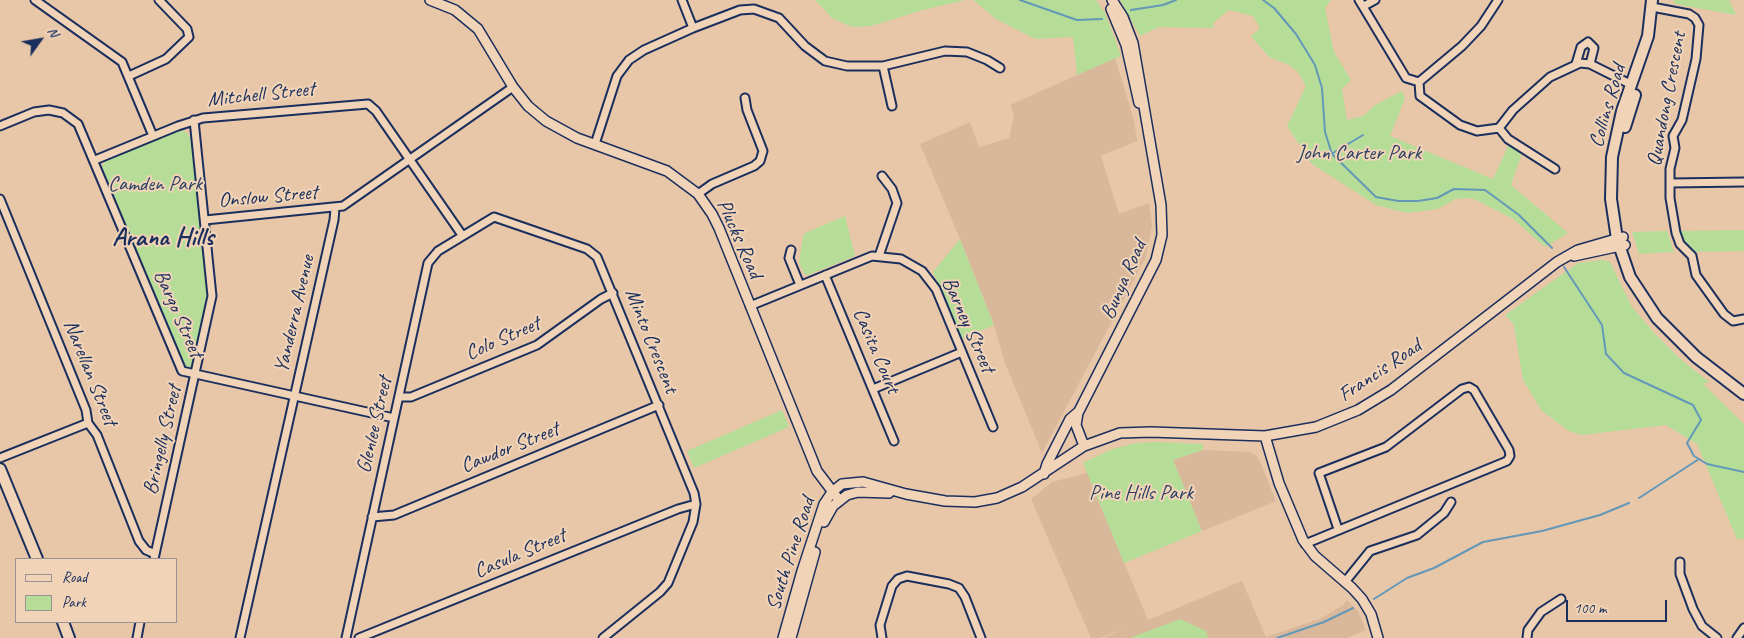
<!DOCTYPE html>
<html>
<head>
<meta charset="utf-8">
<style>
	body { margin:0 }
	#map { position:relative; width:1744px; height:638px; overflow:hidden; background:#e8c6a8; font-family:Caveat,sans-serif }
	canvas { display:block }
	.legend { position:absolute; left:15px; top:558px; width:162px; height:65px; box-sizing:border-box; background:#f1d4b7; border:1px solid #9b9293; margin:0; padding:6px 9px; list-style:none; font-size:15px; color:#1b2f5e }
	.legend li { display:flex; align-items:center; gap:10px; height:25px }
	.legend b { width:25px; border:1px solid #9b9293 }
	.north { position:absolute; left:15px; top:15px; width:50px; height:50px; -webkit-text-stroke:4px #f1d4b7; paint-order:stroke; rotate:58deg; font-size:14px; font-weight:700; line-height:20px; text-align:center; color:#1b2f5e }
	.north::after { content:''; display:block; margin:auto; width:18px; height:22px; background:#1b2f5e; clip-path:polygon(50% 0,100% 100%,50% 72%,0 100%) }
	.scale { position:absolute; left:1566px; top:600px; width:101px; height:22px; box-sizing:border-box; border:2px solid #1b2f5e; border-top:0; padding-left:6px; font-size:15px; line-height:18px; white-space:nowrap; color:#1b2f5e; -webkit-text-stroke:4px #f1d4b7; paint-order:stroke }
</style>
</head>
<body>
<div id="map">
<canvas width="1744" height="638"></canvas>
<ul class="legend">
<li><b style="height:6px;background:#f1d4b7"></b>Road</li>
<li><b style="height:14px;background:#b6dd98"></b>Park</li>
</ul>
<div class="north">N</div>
<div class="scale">100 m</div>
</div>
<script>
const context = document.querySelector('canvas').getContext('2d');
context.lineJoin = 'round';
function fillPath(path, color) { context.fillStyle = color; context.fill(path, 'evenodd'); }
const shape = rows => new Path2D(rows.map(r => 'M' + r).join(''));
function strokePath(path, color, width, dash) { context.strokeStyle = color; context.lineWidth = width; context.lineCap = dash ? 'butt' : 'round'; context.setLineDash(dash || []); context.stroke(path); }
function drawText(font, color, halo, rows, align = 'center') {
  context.font = font + ' Caveat,sans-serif'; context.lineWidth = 4; context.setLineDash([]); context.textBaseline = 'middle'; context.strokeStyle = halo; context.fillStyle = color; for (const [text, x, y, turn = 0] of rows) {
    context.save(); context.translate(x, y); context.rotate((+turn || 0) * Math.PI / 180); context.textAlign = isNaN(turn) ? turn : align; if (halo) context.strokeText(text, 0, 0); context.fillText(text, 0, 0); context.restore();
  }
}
fillPath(shape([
	[1115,58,1134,120,1137,141,1101,156,1119,214,1149,203,1152,225,1146,257,1042,453,1005,363,994,325,960,239,920,144,970,122,979,147,1009,138,1014,114,1010,105],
	[1203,450,1250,452,1258,457,1276,501,1202,531,1173,460],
	[1087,473,1148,620,1242,581,1266,637,1322,618,1343,605,1347,600,1358,611,1366,630,1347,638,1104,638,1127,628,1100,638,1091,638,1031,499,1052,482]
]), '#d9b79b');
fillPath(shape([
	[815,0,965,0,923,10,871,26,852,27,832,18],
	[973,0,1096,0,1105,13,1121,56,1077,75,1073,37,1035,39,996,19],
	[1120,0,1331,0,1325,8,1334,52,1351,80,1342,89,1347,120,1363,116,1375,105,1402,91,1405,98,1390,136,1493,179,1509,144,1522,153,1511,185,1568,233,1545,247,1513,219,1472,198,1456,199,1438,209,1407,213,1376,205,1312,164,1287,126,1306,86,1298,72,1289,65,1269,57,1251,36,1260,28,1253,16,1229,10,1214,22,1213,28,1159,27,1140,36],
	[1673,0,1729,0,1736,15,1675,4],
	[176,130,185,131,193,141,208,297,193,365,188,369,181,363,102,166,107,159],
	[845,216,855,256,808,275,804,274,799,262,803,237,805,233],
	[1744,230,1744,251,1693,252,1683,239,1680,231],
	[1667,231,1674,252,1639,254,1632,232],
	[960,239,994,325,962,339,933,272],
	[1603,260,1610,262,1632,307,1655,334,1679,358,1709,382,1703,384,1744,424,1744,539,1737,539,1697,444,1666,425,1582,435,1569,431,1542,411,1523,380,1514,325,1505,315,1578,263],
	[782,410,789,427,694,468,687,451],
	[1157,442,1203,444,1203,450,1173,460,1202,531,1124,563,1083,463,1112,449,1136,443],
	[1180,619,1206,631,1208,638,1130,638]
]), '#b6dd98');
strokePath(shape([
	[1020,0,1077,20,1102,19],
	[1263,0,1274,8,1296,34,1315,65,1322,88,1325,132,1332,154,1376,197,1398,201,1418,201,1437,198,1454,189,1485,190,1519,215,1552,248],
	[1131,10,1163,5,1176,0],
	[1333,153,1363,135],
	[1564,267,1602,325,1606,354,1624,373,1693,405,1701,420,1687,443,1694,456,1707,464,1744,472],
	[1639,498,1699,459],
	[1374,599,1407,578,1434,568,1483,542,1542,531,1600,515,1629,503],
	[1277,638,1324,622,1353,608]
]), '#6398b8', 2);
const minor = shape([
	[35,0,122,62,153,136],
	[682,0,693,28],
	[1359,0,1406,78,1419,82,1420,96,1460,125,1477,131,1499,128,1513,110,1550,77,1580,63,1590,64,1632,85],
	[1364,6,1375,0],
	[1652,7,1689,14,1695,18,1699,25,1696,59,1682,120,1673,136,1675,148,1670,169,1670,198,1676,233,1680,244,1692,256,1696,275,1724,314,1733,321,1744,319],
	[1576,64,1581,47,1588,42,1594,48,1590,64],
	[883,66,892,106],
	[129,76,166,59,189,37,187,29,159,0],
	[1419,82,1462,46,1481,26,1498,0],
	[0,126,34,112,49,110,63,113,78,124,182,371,394,418],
	[1499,128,1508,139,1555,169],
	[595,144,617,76,629,60,644,50,693,28,740,10,754,9,779,18,805,46,825,61,847,66,883,66,945,51,967,52,987,60,1000,68],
	[95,160,178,126,203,118,368,104,376,111,462,235],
	[1670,183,1744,182],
	[698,194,712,184,754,166,760,161,763,151,747,110,745,98],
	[0,199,86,410,88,423,97,435,139,541,146,550,155,554],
	[205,220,343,206,513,87],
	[791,250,789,258,800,285],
	[879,256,897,203,892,189,882,176],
	[825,275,894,441],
	[750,306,872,256,901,259,922,271,936,289,993,427],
	[873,389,962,352],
	[399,397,411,397,537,345,601,299,613,293],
	[0,458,88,423],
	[372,517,394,515,659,405],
	[1305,544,1507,461,1510,456,1509,450,1474,390,1469,387,1462,389,1386,447,1319,473,1338,529],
	[154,559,212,296,194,120],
	[1680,562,1680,574,1693,609,1702,626,1717,638],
	[1345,582,1370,551,1417,535,1444,513,1451,502],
	[137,638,140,622],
	[240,638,334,220,335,208],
	[346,638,428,263,438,251,494,217,587,249,597,257,694,493,696,504,693,522,668,583,660,592,603,638],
	[359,638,678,509,696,504],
	[882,638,880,625,892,586,898,579,907,576,949,584,959,588,965,597,981,638],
	[1527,638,1528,630,1541,612,1561,599],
	[1737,638,1744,628]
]);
const tertiary = shape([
	[430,0,455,10,478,29,513,87,528,106,546,121,577,138,667,171,698,194,712,214,719,228,817,471,839,500],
	[1111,9,1126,45,1139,103],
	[1574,256,1625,245],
	[1265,436,1279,483,1303,540,1315,556,1352,588,1362,599,1371,614,1378,638],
	[1084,446,1076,425,1078,413,1156,260,1162,235,1161,205,1133,43,1123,17,1112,0],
	[1044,474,1047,464,1070,419,1077,413],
	[824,522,833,506,847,495,858,492,889,493],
	[783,638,802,571,824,504,832,492,842,484,863,482,906,494,945,501,975,502,997,498,1022,487,1084,446,1120,433,1151,432,1265,436,1316,427,1358,410,1391,390,1557,262,1578,250,1623,237],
	[791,638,815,552]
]);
const secondary = shape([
	[1652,0,1648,36,1622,111,1612,157,1611,199,1617,239,1630,277,1657,318,1696,357,1744,394],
	[1625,127,1635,95],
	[0,469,37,559],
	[63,622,69,638]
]);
strokePath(minor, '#1b2f5e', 11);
strokePath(tertiary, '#1b2f5e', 12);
strokePath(secondary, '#1b2f5e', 14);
strokePath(minor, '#f1d4b7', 7);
strokePath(tertiary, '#f1d4b7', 9);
strokePath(secondary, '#f1d4b7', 10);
drawText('21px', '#1b2f5e', '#f1d4b7', [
	["Mitchell Street",261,95,-6],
	["Quandong Crescent",1667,99,-79],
	["Collins Road",1608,106,-74],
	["Onslow Street",268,197,-5],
	["Plucks Road",739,239,66],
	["Bunya Road",1124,280,-66],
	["Bargo Street",178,314,66],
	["Yanderra Avenue",295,314,-77],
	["Barney Street",968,325,66],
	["Colo Street",503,339,-24],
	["Minto Crescent",651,341,68],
	["Casita Court",876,351,67],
	["Francis Road",1380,371,-34],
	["Narellan Street",90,373,68],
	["Glenlee Street",375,425,-77],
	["Bringelly Street",163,440,-77],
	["Cawdor Street",510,448,-22],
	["Casula Street",520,554,-23],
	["South Pine Road",791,554,-72]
]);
drawText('21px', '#2a4064', '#f1d4b7', [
	["John Carter Park",1359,153],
	["Camden Park",155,184],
	["Pine Hills Park",1141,493]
]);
drawText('bold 26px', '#1b2f5e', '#f1d4b7', [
	["Arana Hills",163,238]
]);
</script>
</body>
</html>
